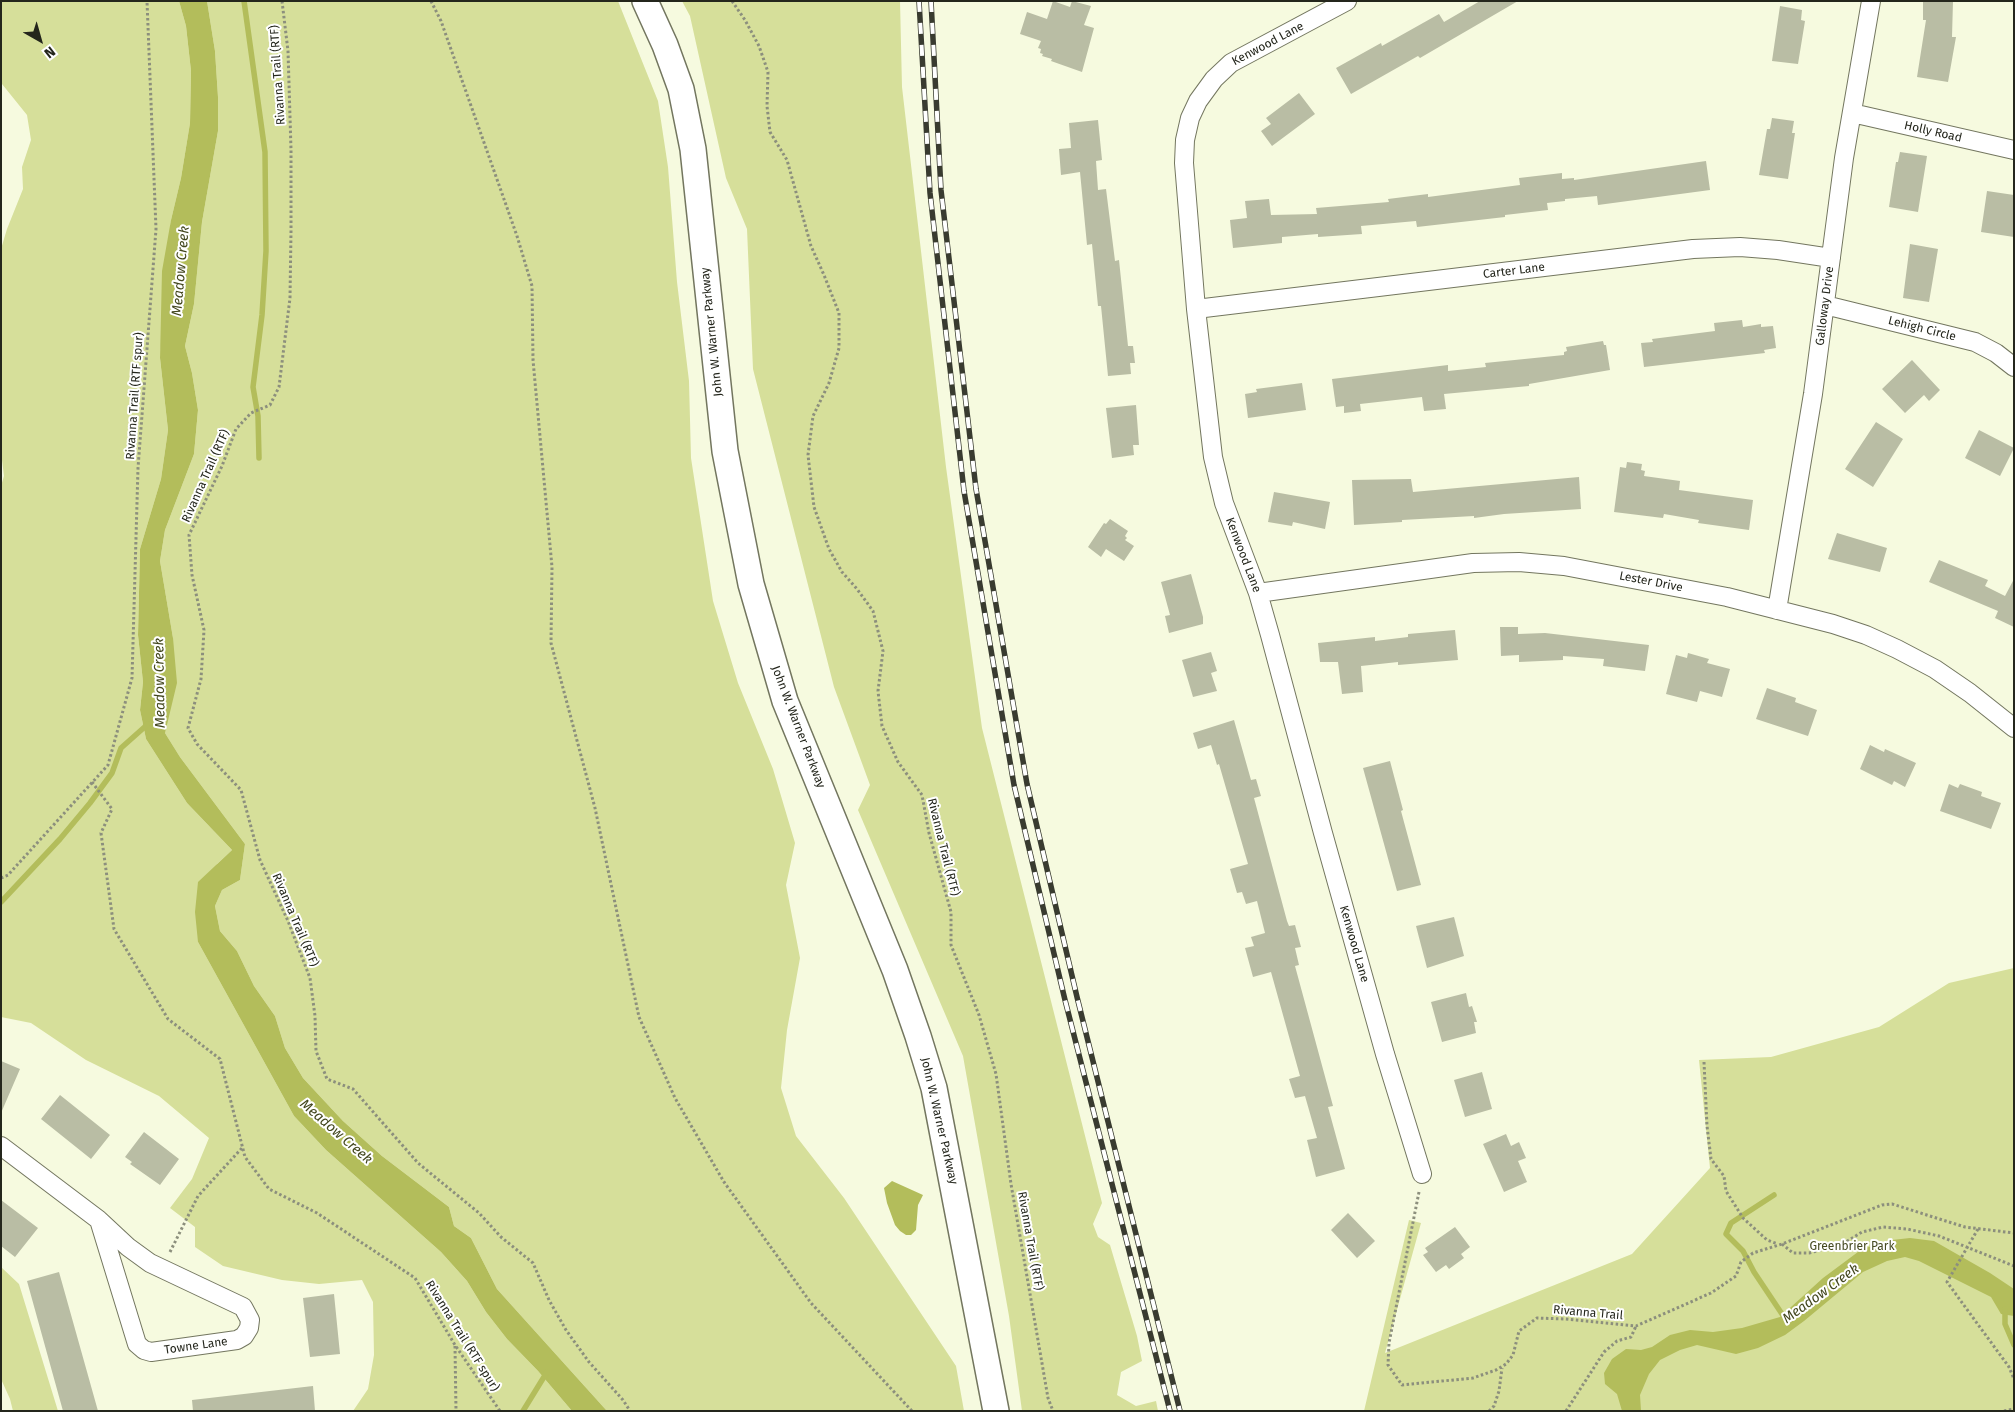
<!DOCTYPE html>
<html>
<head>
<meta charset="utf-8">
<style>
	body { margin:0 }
	#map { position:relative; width:2015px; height:1412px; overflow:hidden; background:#f6fadf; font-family:"Fira Sans",sans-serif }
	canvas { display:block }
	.frame { position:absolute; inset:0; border:2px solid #24261c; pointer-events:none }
	.north { position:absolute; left:15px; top:15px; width:50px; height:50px; -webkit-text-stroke:4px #fff; paint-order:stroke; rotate:142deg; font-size:14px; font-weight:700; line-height:20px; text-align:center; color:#24261c }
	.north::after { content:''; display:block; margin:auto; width:18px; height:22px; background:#24261c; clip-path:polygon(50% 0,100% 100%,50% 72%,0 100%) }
</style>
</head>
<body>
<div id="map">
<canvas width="2015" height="1412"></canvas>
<div class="frame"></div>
<div class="north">N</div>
</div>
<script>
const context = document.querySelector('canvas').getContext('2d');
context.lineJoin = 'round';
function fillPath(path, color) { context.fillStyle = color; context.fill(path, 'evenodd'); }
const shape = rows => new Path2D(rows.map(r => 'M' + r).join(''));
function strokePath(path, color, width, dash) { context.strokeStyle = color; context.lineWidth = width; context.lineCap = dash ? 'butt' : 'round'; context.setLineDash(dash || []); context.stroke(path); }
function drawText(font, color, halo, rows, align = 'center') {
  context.font = font + ' "Fira Sans",sans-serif'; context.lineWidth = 4; context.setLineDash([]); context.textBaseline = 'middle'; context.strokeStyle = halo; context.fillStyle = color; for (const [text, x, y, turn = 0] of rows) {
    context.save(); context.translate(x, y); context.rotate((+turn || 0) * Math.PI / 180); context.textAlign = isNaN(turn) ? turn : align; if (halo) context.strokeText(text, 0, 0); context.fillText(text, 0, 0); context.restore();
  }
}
fillPath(shape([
	[1,1,179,1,186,26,191,71,190,123,181,178,171,220,160,358,168,430,161,479,140,549,138,635,143,682,140,710,146,739,187,803,232,850,217,864,198,942,294,1116,326,1150,441,1252,467,1281,486,1312,507,1339,538,1371,572,1411,353,1411,368,1389,374,1355,373,1302,362,1280,319,1284,282,1280,223,1266,195,1247,195,1227,170,1208,192,1179,209,1138,159,1096,86,1060,31,1023,1,1017,1,486,4,476,1,452,1,249,7,229,23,189,22,167,31,140,27,115,2,84],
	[207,1,618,1,658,101,668,167,677,282,689,381,691,458,713,601,738,683,773,769,795,843,786,885,800,958,787,1030,781,1088,796,1136,844,1198,956,1366,964,1411,607,1411,497,1289,471,1238,454,1226,449,1207,382,1156,343,1121,303,1078,285,1048,275,1016,254,986,237,951,220,931,215,906,222,890,240,880,245,844,180,757,165,733,173,638,160,561,165,530,194,454,198,410,192,373,185,346,194,304,202,222,218,131,218,97,215,51],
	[682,1,900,1,902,87,946,467,982,728,1102,1203,1093,1224,1098,1237,1110,1245,1137,1336,1142,1361,1121,1372,1117,1395,1136,1406,1156,1401,1158,1411,1022,1411,1009,1316,963,1056,858,810,870,785,834,687,753,369,747,229,726,178,690,16],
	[2014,968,2014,1411,1364,1411,1409,1220,1421,1223,1385,1353,1632,1254,1710,1168,1699,1060,1771,1057,1879,1027,1949,983],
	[1,1267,19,1284,58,1411,13,1411,10,1399,1,1379]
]), '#d6df9a');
fillPath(shape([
	[179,1,207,1,215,51,218,97,218,131,202,222,194,304,185,346,192,373,198,410,194,454,165,530,160,561,173,638,177,683,165,733,180,757,245,844,240,880,222,890,215,906,220,931,237,951,254,986,275,1016,285,1048,303,1078,343,1121,382,1156,449,1207,454,1226,471,1238,497,1289,607,1411,572,1411,538,1371,507,1339,486,1312,467,1281,441,1252,326,1150,294,1116,198,942,195,912,198,882,232,850,187,803,146,739,140,710,143,682,138,635,140,549,161,479,168,430,160,358,162,271,171,220,181,178,190,123,191,71,186,26],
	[892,1181,923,1195,918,1205,916,1230,911,1235,906,1235,900,1231,895,1225,887,1203,884,1188],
	[1910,1238,1934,1241,1990,1273,2014,1289,2014,1316,2001,1314,1991,1297,1919,1261,1905,1257,1887,1261,1863,1272,1804,1321,1785,1335,1758,1348,1736,1354,1697,1345,1680,1350,1660,1360,1649,1374,1640,1395,1641,1411,1622,1411,1617,1394,1605,1384,1604,1373,1612,1359,1626,1349,1641,1350,1652,1347,1670,1335,1690,1330,1713,1332,1742,1328,1780,1317,1823,1278,1862,1249,1892,1240]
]), '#b3bd5b');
strokePath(shape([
	[244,1,265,152,266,251,262,315,253,387,258,416,259,458],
	[1,902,60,839,90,803,112,773,121,748,148,724],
	[1774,1195,1731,1223,1726,1234,1743,1251,1754,1272,1786,1320],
	[2005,1309,2005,1324,2014,1345],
	[523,1411,547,1372]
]), '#b3bd5b', 5.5);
fillPath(shape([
	[1053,1,1070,7,1072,1,1091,6,1084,25,1094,28,1082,72,1051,61,1052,59,1042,56,1043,54,1040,53,1041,49,1038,48,1041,41,1020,34,1027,12,1047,19],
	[1480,1,1518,1,1420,58,1418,56,1351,94,1336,68,1381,43,1382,46,1439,14,1444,22],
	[1923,1,1953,1,1952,37,1956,37,1948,82,1917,77,1926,20,1923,20],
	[1780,6,1802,10,1801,20,1805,21,1798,64,1772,61],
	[1299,93,1315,114,1272,146,1261,131,1271,124,1266,118],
	[1772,118,1794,121,1792,133,1795,133,1788,179,1759,175,1767,129,1770,129],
	[1098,120,1102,160,1096,161,1098,190,1106,189,1115,261,1119,260,1128,346,1133,346,1135,363,1130,363,1131,374,1108,376,1101,306,1098,306,1092,244,1087,245,1080,172,1061,175,1059,149,1071,148,1069,123],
	[1900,152,1927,156,1918,212,1889,207,1896,162,1898,162],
	[1706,161,1710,190,1598,205,1597,196,1565,199,1565,201,1547,203,1548,210,1505,215,1505,217,1417,227,1416,221,1361,226,1362,234,1318,237,1318,234,1282,237,1282,243,1233,248,1230,220,1247,218,1245,201,1269,199,1271,215,1317,214,1316,208,1389,202,1388,199,1428,194,1428,197,1520,185,1519,178,1562,173,1562,179,1574,178,1574,180],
	[1987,191,2014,195,2014,237,1981,232],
	[1910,244,1938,249,1929,302,1903,298],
	[1742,320,1743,327,1761,324,1761,327,1773,326,1776,348,1764,350,1765,353,1644,367,1641,343,1653,342,1652,339,1715,331,1714,323],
	[1603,341,1604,345,1606,345,1610,370,1529,384,1529,386,1444,394,1446,409,1424,411,1422,397,1360,404,1361,411,1344,413,1344,406,1336,407,1332,379,1448,365,1448,371,1486,367,1485,363,1564,355,1564,352,1567,351,1566,347],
	[1912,360,1940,390,1929,401,1924,395,1905,413,1882,389],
	[1302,383,1306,410,1248,418,1245,394,1257,392,1256,389],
	[1136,405,1139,445,1133,445,1134,455,1112,458,1106,408],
	[1876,422,1903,439,1873,487,1845,469],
	[1979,430,2014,448,2000,476,1965,458],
	[1627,462,1642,464,1641,470,1645,471,1644,476,1680,481,1679,490,1753,500,1749,530,1698,523,1699,520,1664,514,1663,518,1614,512,1620,467,1626,468],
	[1579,477,1581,509,1504,514,1474,518,1474,516,1402,520,1402,522,1354,525,1352,480,1411,479,1413,492],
	[1274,492,1330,502,1325,529,1293,522,1292,526,1268,522],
	[1110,519,1128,531,1125,536,1127,538,1125,540,1134,546,1124,561,1106,549,1101,557,1088,547,1104,523,1106,524],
	[1837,533,1887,548,1880,572,1828,559],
	[1939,560,1988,580,1985,586,2005,596,2014,579,2014,627,1995,618,1998,611,1929,582],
	[1191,574,1203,617,1203,624,1169,633,1165,616,1170,615,1161,582],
	[1500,627,1518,627,1518,634,1545,633,1649,645,1645,671,1603,666,1604,659,1563,656,1563,660,1519,662,1519,655,1501,656],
	[1455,630,1458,660,1398,665,1398,662,1361,666,1363,692,1342,694,1338,662,1320,662,1318,643,1375,637,1375,641,1408,637,1408,634],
	[1211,652,1217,671,1211,673,1217,691,1193,697,1182,660],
	[1688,653,1709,659,1707,663,1730,669,1722,697,1700,691,1697,702,1666,694,1676,655,1687,658],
	[1767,688,1796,698,1795,702,1817,710,1808,736,1756,719],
	[1234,720,1251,780,1256,779,1261,796,1254,798,1287,921,1289,926,1295,925,1301,947,1295,948,1299,965,1295,966,1333,1106,1328,1107,1345,1169,1316,1177,1307,1140,1317,1138,1305,1096,1295,1098,1289,1079,1300,1076,1271,972,1253,977,1245,948,1254,946,1251,937,1265,933,1257,901,1246,904,1242,892,1237,893,1230,869,1248,864,1219,764,1217,765,1211,745,1198,749,1193,733],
	[1870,745,1884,752,1885,749,1916,763,1905,787,1894,781,1892,785,1860,769],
	[1390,761,1403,810,1401,811,1421,885,1397,891,1363,768],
	[1949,784,1958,788,1960,784,1982,792,1981,796,2001,803,1991,829,1940,811],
	[1454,917,1464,956,1427,968,1416,926],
	[1466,993,1469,1007,1472,1006,1477,1022,1474,1022,1476,1033,1442,1042,1431,1002],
	[1,1061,20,1069,1,1113],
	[1482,1072,1492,1109,1465,1117,1454,1080],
	[60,1095,110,1135,91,1159,41,1119],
	[144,1132,179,1159,160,1185,130,1164,132,1162,125,1157],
	[1506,1134,1511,1146,1519,1142,1526,1158,1518,1161,1527,1182,1504,1192,1483,1144],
	[1,1200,38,1228,15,1257,1,1246],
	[1348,1213,1375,1241,1357,1258,1331,1230],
	[1455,1227,1470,1247,1461,1254,1464,1258,1449,1269,1446,1265,1436,1272,1423,1255,1428,1252,1425,1248],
	[59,1272,98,1411,63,1411,27,1281],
	[334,1294,340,1354,310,1357,303,1298],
	[313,1386,315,1411,193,1411,192,1400]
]), '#b9bda4');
const street = shape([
	[1347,1,1231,63,1214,79,1198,101,1190,118,1185,140,1184,163,1196,309,1213,457,1224,503,1258,593,1270,635,1323,833,1385,1054,1422,1174],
	[1852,113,2014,150],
	[1825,305,1975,342,1996,353,2014,367],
	[1196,309,1693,249,1740,247,1778,250,1831,258],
	[1258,593,1473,563,1519,562,1564,566,1727,597,1833,624,1866,635,1897,649,1935,669,1970,693,2014,728],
	[1777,610,1813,394,1844,158,1871,1],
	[1,1146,99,1220],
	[99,1220,128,1247,150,1263,243,1307,250,1320,249,1328,244,1336,237,1340,151,1352,144,1350,137,1344,99,1220]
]);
const secondary = shape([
	[645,1,665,45,681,89,693,149,725,451,751,584,785,701,895,970,918,1036,934,1088,996,1411]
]);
strokePath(street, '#73765f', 20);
strokePath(secondary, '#73765f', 28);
strokePath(shape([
	[282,1,288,51,291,150,291,231,290,298,279,387,270,405,251,413,236,429,222,466,189,535,192,575,204,630,201,679,188,728,197,744,241,790,260,860,288,921,310,978,315,1016,316,1051,327,1079,353,1089,418,1163,479,1213,501,1237,533,1263,549,1300,566,1330,589,1362,623,1400,630,1411],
	[431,1,441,21,481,134,517,236,532,286,533,360,552,567,551,643,595,808,639,1017,675,1098,724,1182,811,1303,912,1411],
	[732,1,745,20,759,46,768,72,767,106,770,132,787,160,811,246,824,275,839,313,839,348,829,383,813,416,808,455,814,507,829,549,842,572,857,589,873,611,883,651,878,691,882,726,898,762,922,795,929,833,951,912,951,945,979,1015,996,1074,1011,1184,1048,1398,1053,1411],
	[92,782,112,809,101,833,114,929,168,1019,220,1059,245,1157,269,1189,317,1213,415,1278,455,1345,500,1411],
	[1,878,8,875,108,765,132,678,138,468,156,229,147,1],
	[1704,1062,1707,1126,1711,1159,1724,1176,1726,1191,1743,1218,1767,1240,1778,1244],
	[1419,1192,1389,1343,1388,1365,1402,1385,1473,1378,1496,1370,1506,1364,1513,1355,1519,1331,1537,1318,1565,1319,1636,1326,1711,1293,1736,1276,1741,1262,1753,1253,1782,1244,1882,1205,1892,1204,1965,1227,2014,1233],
	[1978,1229,1947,1282,2009,1367,2014,1379],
	[1782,1244,1793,1253,1809,1253,1841,1245,1862,1232,1883,1227,1907,1229,1939,1236,2014,1266],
	[170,1252,198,1196,242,1148],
	[455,1346,456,1411],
	[1489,1411,1494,1406,1499,1391,1502,1368],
	[1566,1411,1604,1352,1617,1341,1631,1337,1636,1326],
	[2004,1411,2014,1409]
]), '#8c8f7d', 3, [2.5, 2.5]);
strokePath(street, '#fff', 18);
strokePath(secondary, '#fff', 25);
const rail = shape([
	[919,1,930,193,964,491,1014,785,1065,1000,1170,1411],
	[931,1,941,190,976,489,1027,784,1077,997,1180,1411]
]);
strokePath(rail, '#393b30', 5.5);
strokePath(rail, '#fff', 4, [11]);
drawText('12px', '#24261c', '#fff', [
	["Kenwood Lane",1268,44,-28],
	["Rivanna Trail (RTF)",278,75,-94],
	["Holly Road",1933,132,13],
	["Carter Lane",1514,271,-7],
	["Galloway Drive",1825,306,-83],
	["Lehigh Circle",1922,329,14],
	["John W. Warner Parkway",712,332,-96],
	["Rivanna Trail (RTF spur)",135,396,-86],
	["Rivanna Trail (RTF)",206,476,-66],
	["Kenwood Lane",1243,555,69],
	["Lester Drive",1651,582,11],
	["John W. Warner Parkway",798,727,69],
	["Rivanna Trail (RTF)",943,847,76],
	["Rivanna Trail (RTF)",295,920,67],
	["Kenwood Lane",1354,944,74],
	["John W. Warner Parkway",939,1121,77],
	["Rivanna Trail (RTF)",1030,1241,80],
	["Rivanna Trail",1588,1313,5],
	["Rivanna Trail (RTF spur)",462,1336,58],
	["Towne Lane",196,1346,-8]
]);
drawText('12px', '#454921', '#fff', [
	["Greenbrier Park",1852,1247]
]);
drawText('italic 14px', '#42461d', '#fff', [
	["Meadow Creek",181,271,-85],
	["Meadow Creek",160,683,-91],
	["Meadow Creek",336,1132,41],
	["Meadow Creek",1821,1294,-36]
]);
</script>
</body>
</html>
